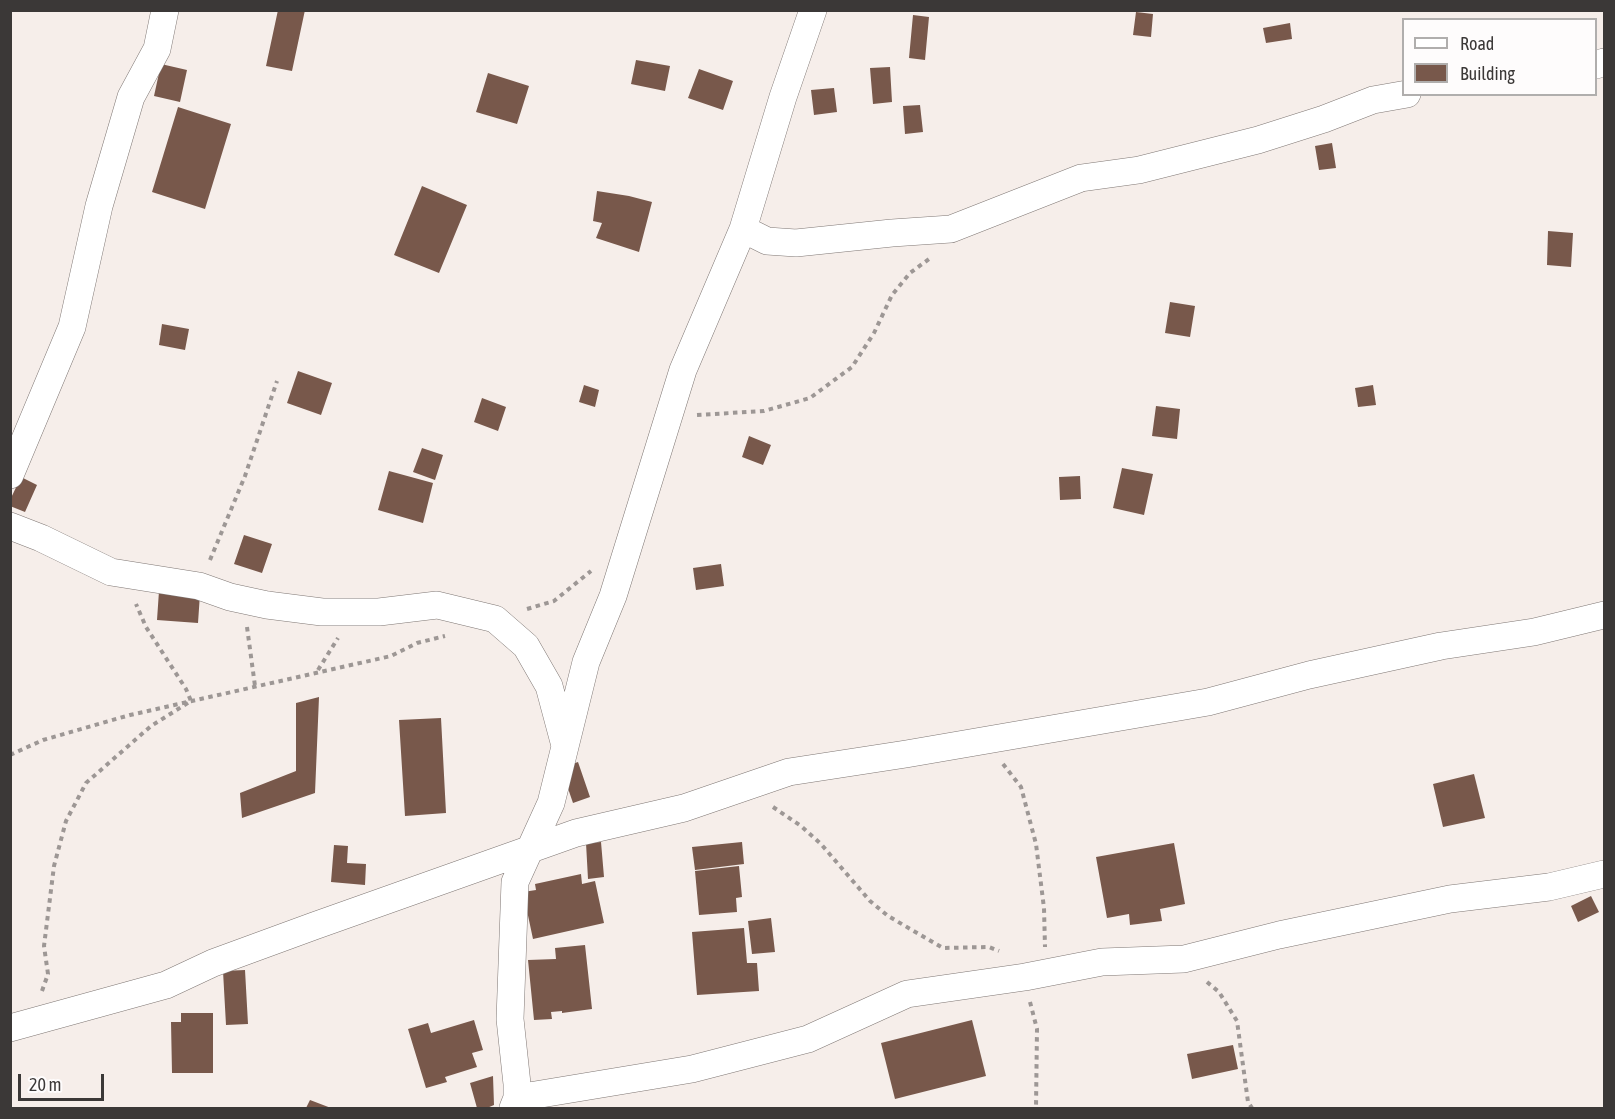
<!DOCTYPE html>
<html>
<head>
<meta charset="utf-8">
<style>
	body { margin:0 }
	#map { position:relative; width:1615px; height:1119px; overflow:hidden; background:#f6eeea; font-family:"Asap Condensed",sans-serif }
	canvas { display:block }
	.frame { position:absolute; inset:0; border:12px solid #3b3837; pointer-events:none }
	.legend { position:absolute; left:1402px; top:18px; width:195px; height:78px; box-sizing:border-box; background:#fefcfc; border:2px solid #b0aead; margin:0; padding:8px 10px; list-style:none; font-size:18px; color:#3b3837 }
	.legend li { display:flex; align-items:center; gap:12px; height:30px }
	.legend b { width:30px; border:2px solid #b0aead }
	.scale { position:absolute; left:18px; top:1074px; width:86px; height:27px; box-sizing:border-box; border:3px solid #3b3837; border-top:0; padding-left:8px; font-size:18px; line-height:21px; white-space:nowrap; color:#3b3837; -webkit-text-stroke:4px #fefcfc; paint-order:stroke }
</style>
</head>
<body>
<div id="map">
<canvas width="1615" height="1119"></canvas>
<div class="frame"></div>
<ul class="legend">
<li><b style="height:8px;background:#fff"></b>Road</li>
<li><b style="height:16px;background:#78584b"></b>Building</li>
</ul>
<div class="scale">20 m</div>
</div>
<script>
const context = document.querySelector('canvas').getContext('2d');
context.lineJoin = 'round';
function fillPath(path, color) { context.fillStyle = color; context.fill(path, 'evenodd'); }
const shape = rows => new Path2D(rows.map(r => 'M' + r).join(''));
function strokePath(path, color, width, dash) { context.strokeStyle = color; context.lineWidth = width; context.lineCap = dash ? 'butt' : 'round'; context.setLineDash(dash || []); context.stroke(path); }
fillPath(shape([
	[278,10,305,10,292,71,266,66],
	[1136,12,1153,14,1151,37,1133,35],
	[913,15,929,17,925,60,909,58],
	[1290,23,1292,39,1266,43,1263,28],
	[636,60,670,66,665,91,631,84],
	[161,64,187,70,180,102,154,96],
	[890,67,892,102,873,104,870,68],
	[699,69,733,81,723,110,688,98],
	[488,73,529,86,517,124,476,112],
	[834,88,837,112,814,115,811,90],
	[920,105,923,132,905,134,903,106],
	[178,107,231,124,205,209,152,192],
	[1332,143,1336,168,1319,170,1315,146],
	[422,186,467,205,439,273,394,255],
	[597,191,629,196,652,202,639,252,596,238,602,223,593,221],
	[1548,231,1573,233,1571,267,1547,265],
	[1170,302,1195,306,1190,337,1165,333],
	[162,324,189,329,185,350,159,345],
	[298,371,332,383,321,415,287,403],
	[584,385,599,390,595,407,579,402],
	[1373,385,1376,405,1358,407,1355,388],
	[482,398,506,407,498,431,474,422],
	[1156,406,1180,409,1177,439,1152,436],
	[749,436,771,445,763,465,742,457],
	[422,448,443,455,435,480,413,472],
	[1122,468,1153,474,1144,515,1113,508],
	[389,471,433,483,423,523,378,510],
	[1080,476,1081,499,1060,500,1059,477],
	[21,477,37,485,25,512,10,506,10,500],
	[244,535,272,544,262,573,234,564],
	[721,564,724,586,696,590,693,568],
	[159,591,200,594,198,623,157,620],
	[319,697,315,793,242,818,240,793,296,771,296,703],
	[441,718,446,813,405,816,399,720],
	[578,762,590,797,573,803,561,768],
	[1474,774,1485,818,1443,827,1433,784],
	[601,842,604,877,588,879,586,843],
	[742,842,744,864,695,870,692,847],
	[1174,843,1185,904,1160,909,1162,921,1130,925,1129,914,1107,918,1096,857],
	[334,845,348,846,347,863,366,864,365,885,331,882],
	[739,866,742,897,736,898,737,912,699,915,695,871],
	[581,874,582,884,595,881,604,923,533,939,523,892,536,890,535,884],
	[1591,896,1599,912,1578,922,1571,906],
	[771,918,775,952,752,954,748,921],
	[744,928,747,963,757,963,759,991,697,995,692,932],
	[585,945,592,1009,562,1013,562,1011,551,1012,552,1019,534,1020,528,960,556,959,555,948],
	[245,970,248,1024,226,1025,223,971],
	[181,1013,213,1013,213,1073,172,1073,171,1022,181,1022],
	[474,1020,483,1050,472,1053,477,1067,445,1077,447,1082,426,1088,408,1029,428,1023,431,1033],
	[972,1020,986,1076,895,1099,881,1043],
	[1233,1045,1238,1069,1192,1079,1187,1054],
	[493,1076,494,1105,487,1108,477,1108,470,1083],
	[310,1100,331,1108,306,1108]
]), '#78584b');
const street = shape([
	[1596,65,1604,62],
	[743,229,767,241,796,243,892,233,951,229,1081,178,1139,170,1258,140,1324,119,1373,100,1407,94],
	[10,475,72,327,99,206,131,97,157,49,165,10],
	[10,526,41,538,111,572,199,586,230,597,267,605,322,612,379,612,437,605,495,619,526,646,549,686,564,742],
	[10,1028,166,985,213,963,314,926,576,833,684,808,789,772,906,754,1208,702,1309,675,1441,646,1534,632,1604,615],
	[517,1098,692,1069,808,1039,907,994,1025,977,1102,962,1184,959,1279,935,1450,899,1549,887,1604,874],
	[513,1108,517,1098,517,1084,510,1019,515,882,551,803,586,662,613,596,683,370,743,229,783,97,813,10]
]);
strokePath(street, '#7f7774', 28);
strokePath(shape([
	[697,415,764,411,810,398,852,367,874,333,892,295,910,273,929,259],
	[210,560,245,476,277,381],
	[527,609,554,601,591,571],
	[247,627,255,686],
	[318,670,338,638],
	[10,755,43,740,130,715,391,656,417,643,445,636],
	[1003,764,1021,787,1036,844,1044,908,1045,947],
	[773,807,801,826,821,844,870,901,888,916,943,948,989,947,999,951],
	[1207,982,1219,992,1237,1021,1248,1102,1252,1108],
	[42,991,48,974,44,946,54,866,66,821,86,783,151,726,191,701,186,689,146,627,136,604],
	[1030,1002,1037,1029,1036,1108]
]), '#9d9795', 4, [4.5, 4.5]);
strokePath(street, '#fff', 27);
</script>
</body>
</html>
